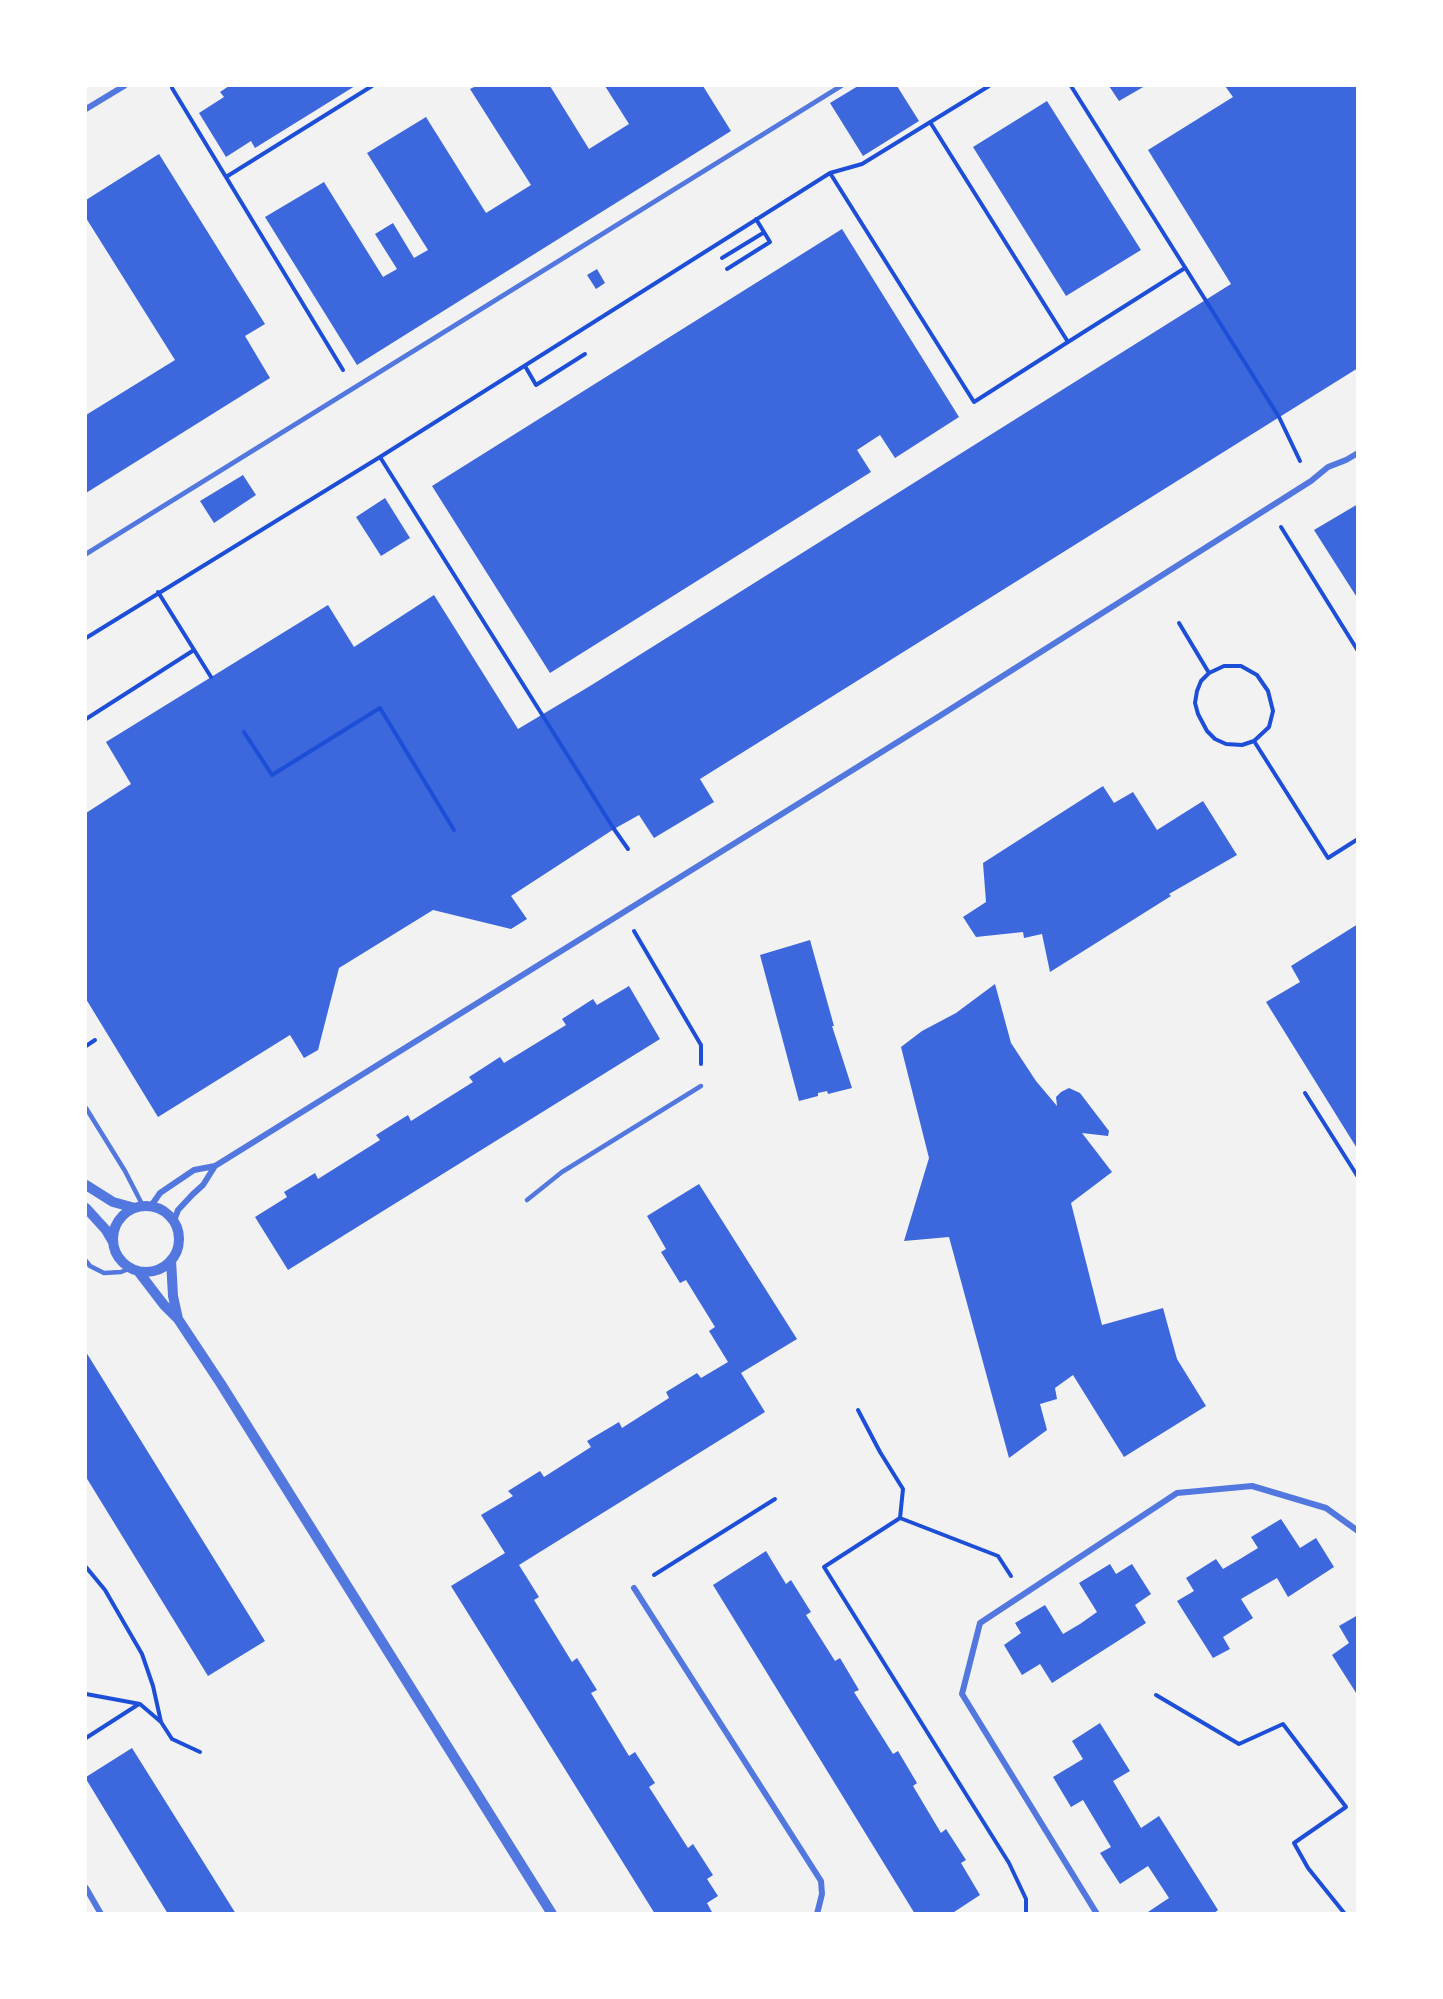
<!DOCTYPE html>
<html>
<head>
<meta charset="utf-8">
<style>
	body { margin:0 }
	#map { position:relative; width:1443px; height:1999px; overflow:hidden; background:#f2f2f2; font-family:"Varela Round",sans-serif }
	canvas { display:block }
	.frame { position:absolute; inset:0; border:87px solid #fff; pointer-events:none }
</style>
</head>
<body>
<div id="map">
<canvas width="1443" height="1999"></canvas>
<div class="frame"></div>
</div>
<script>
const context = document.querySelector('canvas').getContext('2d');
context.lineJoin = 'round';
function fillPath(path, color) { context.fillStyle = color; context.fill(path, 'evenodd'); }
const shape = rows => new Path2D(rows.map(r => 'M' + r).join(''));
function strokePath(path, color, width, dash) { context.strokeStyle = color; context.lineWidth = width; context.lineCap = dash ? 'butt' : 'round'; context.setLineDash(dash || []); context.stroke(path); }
fillPath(shape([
	[229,86,355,86,255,148,251,141,226,157,199,113,224,97,220,92],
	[476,86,550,86,589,149,629,124,605,86,703,86,731,131,357,365,265,217,324,182,383,277,397,269,375,234,393,223,414,258,428,250,367,153,426,117,486,213,531,185,470,89],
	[858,86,897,86,919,121,863,156,830,103],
	[1109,86,1145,86,1119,101],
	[1225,86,1358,86,1358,368,700,779,714,802,654,838,639,815,614,829,511,896,527,919,511,929,433,910,339,968,318,1050,304,1058,290,1035,158,1117,86,999,86,813,131,784,106,742,328,605,354,647,434,595,518,729,590,686,1231,284,1148,150,1233,97],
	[1047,101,1141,250,1066,296,973,147],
	[159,154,265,324,245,336,270,378,86,493,86,415,175,360,86,218,86,200],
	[842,229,959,417,895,458,880,435,857,450,871,472,550,673,432,486],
	[597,269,605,283,596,289,587,275],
	[243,475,256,495,214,523,200,501],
	[385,498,410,538,381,556,356,517],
	[1358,504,1358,599,1314,530],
	[1103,786,1114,803,1133,792,1157,830,1203,801,1237,855,1169,894,1171,896,1050,972,1042,934,1024,938,1023,932,976,937,963,917,986,902,983,863],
	[1358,924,1358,1150,1266,1002,1300,982,1291,966],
	[810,940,834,1026,832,1026,852,1088,828,1094,827,1091,818,1093,818,1096,799,1101,760,955],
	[995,984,1011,1043,1036,1081,1057,1106,1056,1097,1061,1092,1069,1088,1080,1093,1109,1131,1108,1136,1082,1133,1112,1172,1071,1203,1102,1325,1163,1308,1177,1359,1206,1406,1124,1457,1073,1375,1055,1388,1057,1399,1040,1404,1047,1430,1009,1458,949,1237,904,1241,929,1158,901,1047,922,1031,956,1013],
	[629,986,660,1039,288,1270,255,1217,287,1197,284,1192,315,1173,318,1179,380,1140,376,1135,408,1115,411,1121,473,1082,469,1077,500,1057,504,1063,566,1025,562,1019,593,999,597,1005],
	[699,1184,797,1339,741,1373,765,1412,519,1565,539,1597,534,1600,572,1662,577,1658,597,1690,591,1693,629,1756,635,1752,655,1783,649,1787,688,1848,693,1844,713,1875,707,1879,718,1896,707,1903,713,1914,655,1914,451,1586,505,1553,481,1515,513,1496,508,1491,540,1471,544,1477,591,1447,587,1441,619,1422,622,1428,669,1398,666,1392,697,1373,701,1378,728,1362,709,1331,715,1327,686,1280,680,1283,661,1252,666,1249,647,1216],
	[86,1352,265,1641,208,1676,86,1477],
	[1281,1519,1300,1548,1316,1538,1334,1567,1288,1597,1277,1578,1241,1599,1253,1618,1223,1637,1230,1649,1213,1658,1177,1601,1194,1591,1186,1578,1216,1559,1223,1569,1240,1559,1258,1548,1251,1537],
	[766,1551,786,1584,791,1580,811,1612,806,1615,835,1661,840,1658,859,1690,854,1692,893,1754,898,1751,917,1783,913,1786,941,1833,946,1829,966,1860,961,1863,980,1895,951,1914,915,1914,713,1585],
	[1110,1564,1116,1574,1132,1564,1151,1594,1135,1605,1146,1623,1052,1683,1040,1664,1022,1675,1004,1645,1021,1633,1015,1623,1045,1605,1063,1634,1080,1624,1097,1612,1079,1583],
	[1358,1615,1358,1696,1332,1655,1349,1643,1339,1626],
	[1100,1723,1130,1771,1113,1781,1141,1828,1159,1816,1218,1910,1213,1914,1145,1914,1169,1898,1148,1866,1120,1884,1100,1853,1111,1847,1083,1800,1071,1807,1053,1777,1083,1759,1072,1741],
	[132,1748,236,1914,168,1914,86,1779,86,1777]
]), '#3d67dc');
strokePath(shape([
	[1071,86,1279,417,1300,461],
	[172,88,343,370],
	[830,173,974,402,1068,342,930,122],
	[226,177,372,86],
	[722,258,763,233],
	[727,269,770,242,756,219],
	[1068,342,1185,268],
	[525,366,536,385,585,354],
	[380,457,614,829,628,849],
	[1281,527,1358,651],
	[158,592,211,677],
	[1179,623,1209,673,1224,666,1241,666,1257,675,1268,691,1273,711,1269,727,1254,741,1328,858,1358,839],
	[86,638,380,457,830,173,862,164,989,86],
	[1209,673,1201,681,1197,691,1195,703,1198,714,1207,731,1215,739,1226,744,1242,745,1254,741],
	[86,719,194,650],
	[244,732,272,775,380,708,454,830],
	[634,931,701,1045,701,1064],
	[86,1046,95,1040],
	[1305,1093,1358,1177],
	[858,1410,880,1452,903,1489,900,1518,998,1556,1011,1576],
	[900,1518,824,1567,1009,1863,1026,1899,1026,1914],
	[86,1567,105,1590,142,1654,153,1686,161,1722],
	[654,1575,775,1499],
	[86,1694,140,1704,161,1722,172,1739,200,1752],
	[1156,1695,1239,1744,1283,1724,1346,1807,1294,1843,1308,1868,1345,1914],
	[86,1738,139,1704]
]), '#1d4ed8', 4);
strokePath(shape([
	[86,1108,125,1171,143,1206],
	[527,1200,562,1172,701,1086],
	[86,1261,90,1266,104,1273,121,1272,131,1268]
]), '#5277de', 4.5);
strokePath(shape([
	[86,554,841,86]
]), '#5277de', 5);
strokePath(shape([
	[86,109,124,86],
	[151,1206,160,1193,194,1170,215,1166,938,717,1311,481,1328,467,1346,460,1358,453],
	[174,1221,178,1210,193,1194,203,1185,215,1166],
	[634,1588,821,1881,822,1894,817,1914],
	[86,1888,101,1914],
	[1097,1914,962,1694,980,1623,1177,1493,1252,1486,1326,1508,1358,1531]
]), '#5277de', 6);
strokePath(shape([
	[86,1185,113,1202,135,1208],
	'113 1239a33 33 0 1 1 66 0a33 33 0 1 1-66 0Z',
	[86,1208,106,1230,113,1242],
	[171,1260,173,1296,178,1319],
	[138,1271,164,1305,178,1319,221,1384,552,1914]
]), '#5277de', 10);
</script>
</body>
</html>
